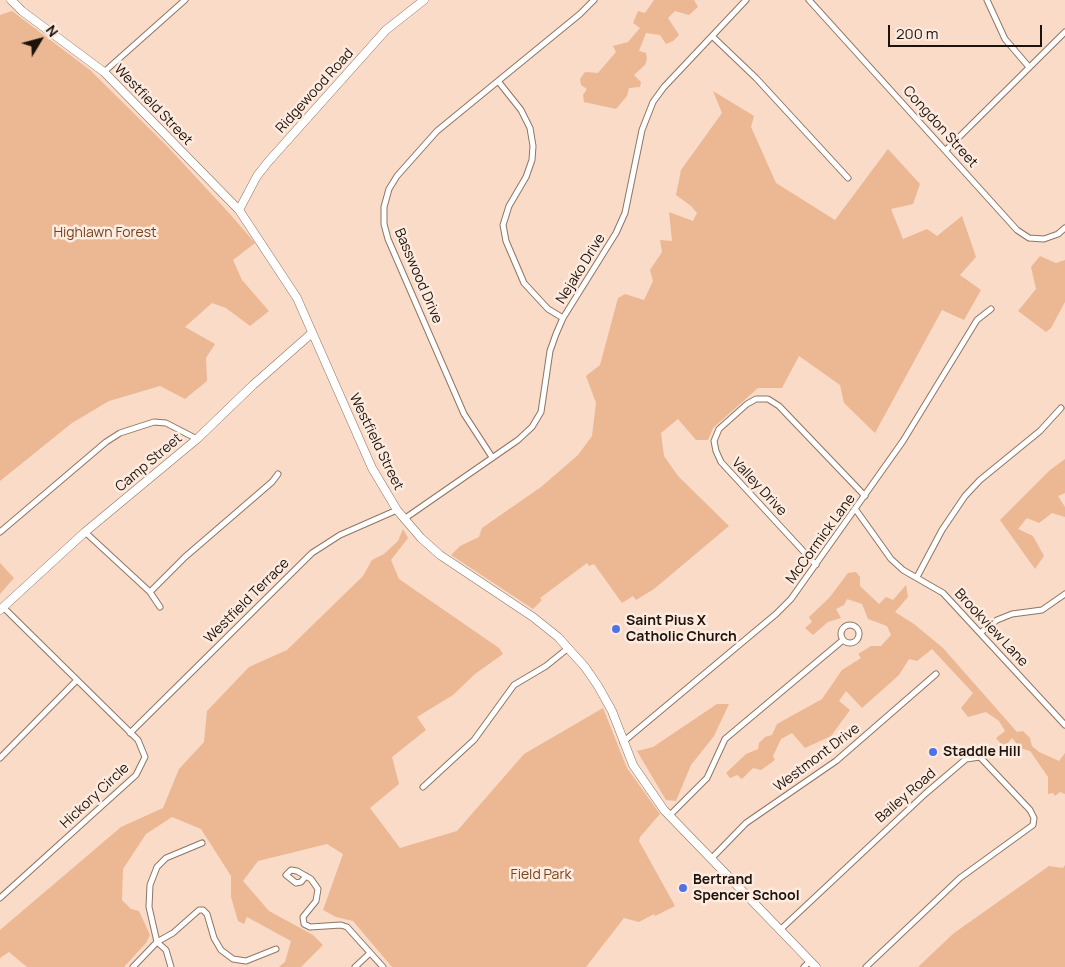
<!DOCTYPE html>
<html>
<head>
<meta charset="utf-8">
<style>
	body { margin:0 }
	#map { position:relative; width:1065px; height:967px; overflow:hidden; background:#f9dbc8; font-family:Manrope,sans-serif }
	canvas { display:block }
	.north { position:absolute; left:15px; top:15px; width:50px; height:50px; -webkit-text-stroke:4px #fdebdf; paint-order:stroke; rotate:53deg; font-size:14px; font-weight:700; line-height:20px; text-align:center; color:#1d130c }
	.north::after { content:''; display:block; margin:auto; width:18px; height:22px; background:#1d130c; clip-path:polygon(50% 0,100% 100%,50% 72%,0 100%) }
	.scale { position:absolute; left:888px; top:25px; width:154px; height:22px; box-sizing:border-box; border:2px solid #1d130c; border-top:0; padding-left:6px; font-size:15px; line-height:18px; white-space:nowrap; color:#1d130c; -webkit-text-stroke:4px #fdebdf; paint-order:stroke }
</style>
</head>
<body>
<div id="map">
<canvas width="1065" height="967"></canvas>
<div class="north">N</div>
<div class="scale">200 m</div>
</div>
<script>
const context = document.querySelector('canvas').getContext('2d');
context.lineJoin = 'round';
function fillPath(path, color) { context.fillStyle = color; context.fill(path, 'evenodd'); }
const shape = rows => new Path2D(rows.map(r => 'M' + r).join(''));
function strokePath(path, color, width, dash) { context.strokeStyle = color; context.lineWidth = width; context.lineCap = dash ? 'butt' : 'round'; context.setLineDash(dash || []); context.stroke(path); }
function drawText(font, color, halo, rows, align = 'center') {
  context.font = font + ' Manrope,sans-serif'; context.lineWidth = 5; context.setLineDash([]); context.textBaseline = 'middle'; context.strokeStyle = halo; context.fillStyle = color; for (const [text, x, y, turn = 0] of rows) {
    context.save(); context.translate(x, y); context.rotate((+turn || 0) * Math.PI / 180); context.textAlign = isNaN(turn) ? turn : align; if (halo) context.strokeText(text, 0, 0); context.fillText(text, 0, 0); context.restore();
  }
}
fillPath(shape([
	[654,0,694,0,698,7,689,15,675,11,668,18,679,35,673,41,666,44,660,35,646,33,639,51,646,53,647,59,645,65,634,75,641,82,640,87,629,88,627,96,616,109,584,102,583,95,587,89,581,85,580,79,585,72,598,73,616,52,613,46,628,42,640,28,633,23,638,11,645,13],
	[12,11,90,70,167,146,229,213,255,243,233,260,242,280,269,311,250,326,226,308,212,303,185,327,215,344,206,358,207,381,185,399,160,386,109,401,72,423,0,481,0,15],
	[713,91,754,116,751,127,776,183,835,220,888,149,920,184,913,204,891,209,903,239,927,229,937,236,962,216,976,257,960,275,981,290,964,320,942,310,875,433,844,403,840,385,799,356,782,388,758,388,713,428,708,440,696,440,678,419,661,433,664,456,678,476,729,526,654,589,636,600,633,596,622,603,594,564,589,566,587,563,540,598,542,600,533,609,451,555,460,546,479,537,482,528,541,487,578,455,592,436,596,403,586,376,600,365,618,298,625,294,644,300,653,281,650,270,662,252,660,240,672,241,669,212,693,221,697,213,691,206,676,195,681,170,722,113],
	[1040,256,1056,263,1065,260,1065,302,1051,328,1046,332,1018,311,1036,289,1031,267],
	[1065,459,1065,493,1058,496,1065,507,1065,517,1052,513,1039,523,1027,518,1018,529,1033,536,1044,556,1035,569,1000,520,1050,470],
	[403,529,408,538,391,560,399,579,499,648,503,654,475,674,453,695,417,717,426,730,392,757,399,784,370,808,400,848,457,831,524,754,603,708,627,768,660,814,640,837,639,841,675,906,655,916,654,914,639,922,624,918,586,967,392,967,353,921,336,917,323,910,343,854,327,844,258,861,243,881,269,911,313,935,323,945,301,967,279,967,285,962,291,941,247,917,244,924,238,921,231,897,231,876,201,829,172,817,146,834,123,869,122,900,131,909,139,911,150,935,146,943,124,967,27,967,9,952,0,958,0,930,121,827,163,808,179,769,204,742,207,711,249,667,287,650,363,576,372,560,384,554,398,541],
	[0,563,14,578,0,594],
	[856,572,860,577,860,586,879,604,886,597,893,600,906,585,908,597,895,612,914,624,943,648,1017,732,1023,731,1030,738,1032,746,1039,752,1059,761,1065,753,1065,794,1060,792,1055,796,1053,793,1048,794,1048,777,1030,751,1020,748,1012,738,1007,744,1002,745,996,738,1005,731,999,721,986,712,968,717,961,708,973,693,932,649,917,661,909,659,899,675,862,708,846,691,839,701,850,710,831,736,805,748,792,733,781,739,773,756,775,760,761,770,753,768,742,779,737,775,730,778,726,773,746,754,758,749,759,743,765,737,772,735,777,724,822,699,842,670,861,658,858,654,871,646,881,646,891,635,887,626,868,619,862,604,847,599,844,605,836,609,841,618,828,622,813,635,805,628,812,622,809,617,829,598,848,573],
	[717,704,729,704,714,736,691,765,676,801,666,800,637,751,653,747],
	[1065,865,1065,967,918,967,954,933,1049,866,1063,868]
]), '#ecb793');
const street = shape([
	[809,0,1017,230,1029,238,1044,239,1058,234,1065,228],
	[987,0,1005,39,1029,67],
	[712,36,756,78,848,178],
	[104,72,185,0],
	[498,81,521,110,530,128,533,146,532,160,526,177,509,206,503,225,506,241,524,283,548,309,563,318],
	[946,150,1065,32],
	[492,457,464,414,388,239,384,224,384,207,389,189,397,176,437,131,580,14,594,0],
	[856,510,891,559,903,570,943,593,1065,725],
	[404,519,518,440,532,427,541,412,550,351,556,334,563,318,616,233,625,213,642,130,653,102,664,87,746,0],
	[0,532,106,442,120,433,154,422,166,423,197,439],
	[85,532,150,592,160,607],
	[816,565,721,462,716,451,714,441,719,429,747,404,756,399,768,399,779,406,865,496],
	[917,577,942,530,965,496,980,480,1040,431,1061,408],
	[150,592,185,557,272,482,278,474],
	'841 634a9 9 0 1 1 18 0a9 9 0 1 1-18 0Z',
	[980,633,997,620,1012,614,1042,610,1065,594],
	[130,733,312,553,340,535,397,510],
	[623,742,776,614,791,599,903,441,977,320,991,309],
	[0,758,76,681],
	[423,787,474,740,514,685,546,666,567,649],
	[669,816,707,778,725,739,843,640],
	[711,859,746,823,836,761,936,674],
	[306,876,301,882,296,883,286,875,291,870,297,871,311,879,318,889,316,901,303,917,304,924,310,927,341,925,347,927,383,967],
	[0,898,136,775,145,757,138,740,3,607],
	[780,930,925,794,966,759,980,757,1030,810,1034,818,1033,825,960,878,866,967],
	[133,967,157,942,173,933,199,910,203,910,207,914,214,938,221,950,233,959,246,961,276,949],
	[171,967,166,950,157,942,149,907,150,885,157,867,166,858,202,843],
	[355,967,370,953],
	[804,967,810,961]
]);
const secondary = shape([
	[11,0,22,11,104,72,239,210,297,298,372,468,397,510,421,538,440,555,533,617,558,637,585,667,598,686,612,711,633,765,664,810,816,967],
	[239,210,257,176,268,162,386,30,424,0],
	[0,610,85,532,197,439,253,385,312,333]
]);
strokePath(street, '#8f7563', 7);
strokePath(secondary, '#8f7563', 9);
strokePath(street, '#fff', 5);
strokePath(secondary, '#fff', 8);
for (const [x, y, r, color] of [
	[616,629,5,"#4d73e7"],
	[933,752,5,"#4d73e7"],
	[683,888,5,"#4d73e7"]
]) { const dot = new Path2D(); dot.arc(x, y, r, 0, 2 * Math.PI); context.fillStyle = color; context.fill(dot); strokePath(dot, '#fdebdf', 2); }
drawText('14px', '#1d130c', '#fdebdf', [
	["Ridgewood Road",315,91,-48],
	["Westfield Street",153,105,46],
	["Congdon Street",940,127,48],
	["Nejako Drive",581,269,-58],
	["Basswood Drive",418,276,67],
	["Westfield Street",376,442,64],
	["Camp Street",149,463,-40],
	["Valley Drive",759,487,47],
	["McCormick Lane",821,539,-54],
	["Westfield Terrace",247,601,-45],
	["Brookview Lane",991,628,47],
	["Westmont Drive",817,758,-37],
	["Hickory Circle",95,796,-43],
	["Bailey Road",906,796,-41]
]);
drawText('14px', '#744420', '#fdebdf', [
	["Highlawn Forest",105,233],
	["Field Park",541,875]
]);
drawText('bold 14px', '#1d130c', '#fdebdf', [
	["Saint Pius X",626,621],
	["Catholic Church",626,637],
	["Staddle Hill",943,752],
	["Bertrand",693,880],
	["Spencer School",693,896]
], 'left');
</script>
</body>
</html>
